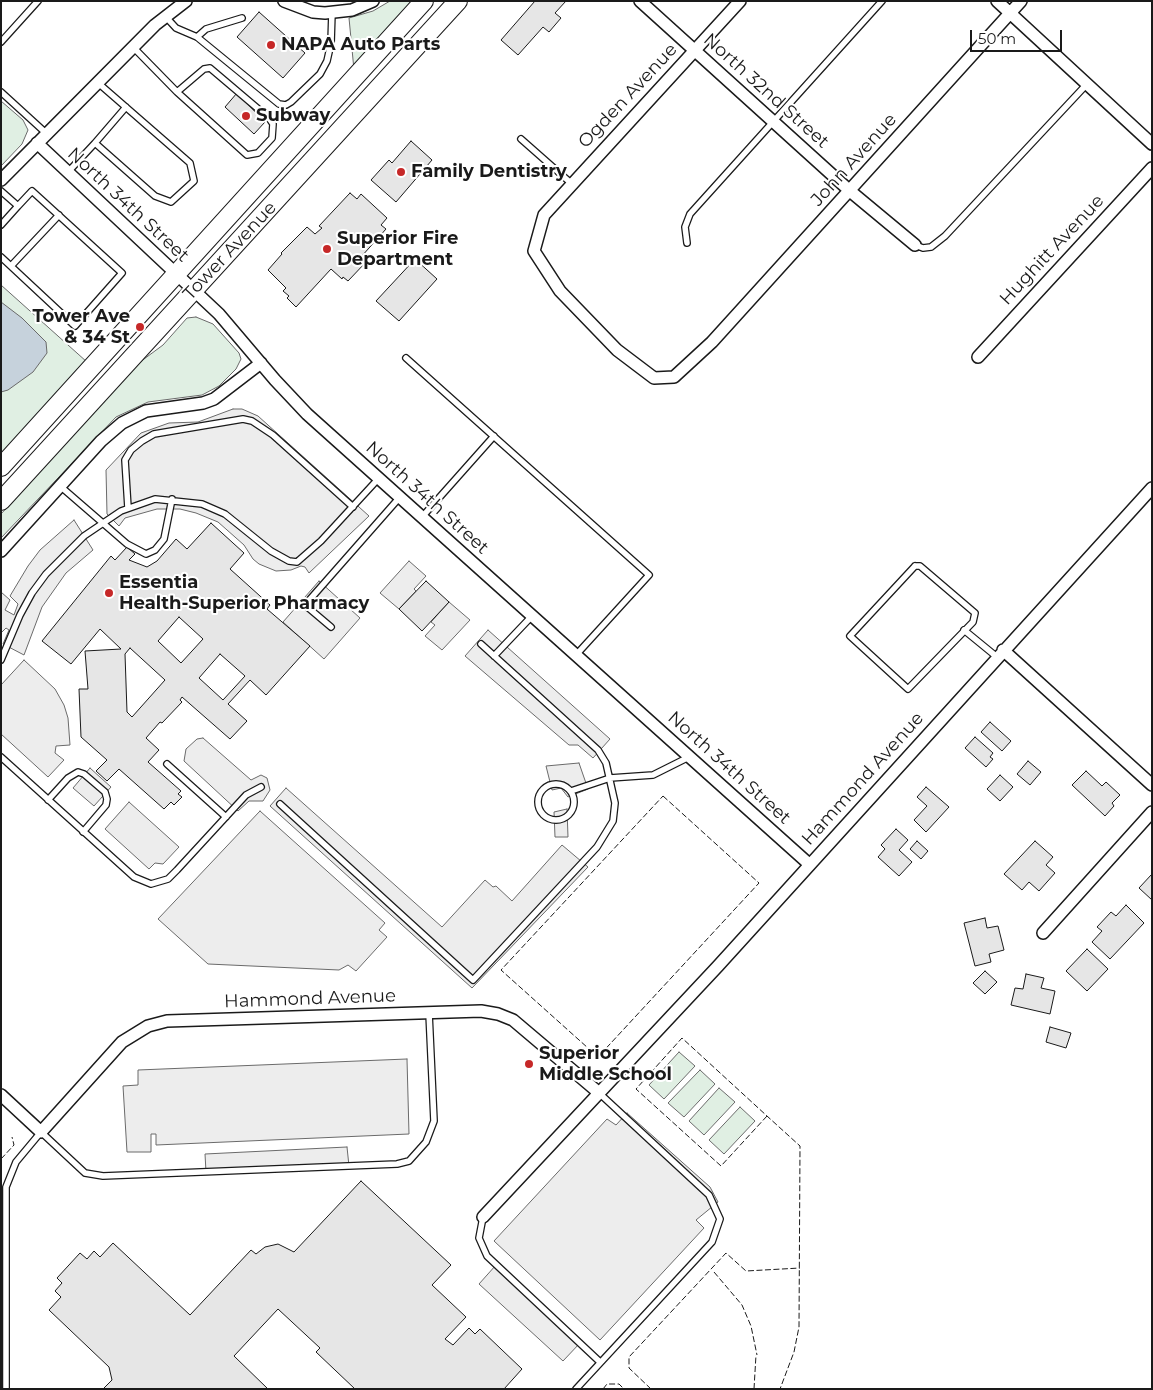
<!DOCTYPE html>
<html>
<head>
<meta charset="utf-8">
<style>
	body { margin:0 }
	#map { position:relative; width:1153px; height:1390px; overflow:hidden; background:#fff; font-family:Montserrat,sans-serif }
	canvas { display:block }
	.frame { position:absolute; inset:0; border:2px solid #1a1a1a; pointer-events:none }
	.scale { position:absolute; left:970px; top:30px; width:92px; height:22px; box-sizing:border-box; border:2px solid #1a1a1a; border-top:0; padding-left:6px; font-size:15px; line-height:18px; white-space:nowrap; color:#1a1a1a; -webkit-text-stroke:4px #fff; paint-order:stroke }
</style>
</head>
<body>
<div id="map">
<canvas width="1153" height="1390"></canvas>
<div class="frame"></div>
<div class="scale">50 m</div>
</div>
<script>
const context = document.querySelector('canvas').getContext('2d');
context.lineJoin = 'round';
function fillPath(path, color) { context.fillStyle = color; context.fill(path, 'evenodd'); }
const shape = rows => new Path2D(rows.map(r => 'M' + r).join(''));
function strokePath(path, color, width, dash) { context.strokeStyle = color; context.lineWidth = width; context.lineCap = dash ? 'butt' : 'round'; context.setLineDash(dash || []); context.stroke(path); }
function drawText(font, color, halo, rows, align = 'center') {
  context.font = font + ' Montserrat,sans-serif'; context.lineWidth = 4; context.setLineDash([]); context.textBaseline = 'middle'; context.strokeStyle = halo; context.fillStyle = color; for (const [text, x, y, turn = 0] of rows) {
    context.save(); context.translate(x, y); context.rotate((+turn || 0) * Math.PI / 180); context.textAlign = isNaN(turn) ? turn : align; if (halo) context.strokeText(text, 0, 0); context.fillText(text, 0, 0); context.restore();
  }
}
const green = shape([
	[390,1,416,1,354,70,349,18,373,11,390,1],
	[1,101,23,120,28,130,22,144,1,166,1,101],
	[1,285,87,362,1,456,1,285],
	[196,317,213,324,239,353,241,359,236,369,219,386,202,395,148,402,116,417,1,538,1,514,140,362,163,345,187,318,196,317],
	[679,1052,695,1066,664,1099,649,1085,679,1052],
	[700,1070,715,1084,684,1117,668,1103,700,1070],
	[719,1088,735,1102,704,1135,689,1121,719,1088],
	[740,1107,755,1121,724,1154,709,1140,740,1107]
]);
fillPath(green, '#e0efe3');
strokePath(green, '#6a6a6a', 1);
const parking = shape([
	[233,409,242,409,258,416,369,516,309,573,305,567,301,566,291,570,276,571,259,564,253,559,244,545,218,522,196,513,180,509,157,509,125,518,119,526,107,514,106,470,141,433,169,423,198,422,233,409],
	[74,520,93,550,66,573,42,607,24,655,3,644,9,630,6,628,1,633,1,592,10,600,5,610,14,615,18,604,10,596,28,566,40,550,74,520],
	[409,561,426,576,414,589,416,591,399,609,380,593,409,561],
	[319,581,360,618,324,659,283,622,319,581],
	[449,602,470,620,442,650,425,636,435,625,431,622,449,602],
	[488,630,610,739,593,758,578,745,569,745,465,656,488,630],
	[24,660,55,689,64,705,68,718,70,745,56,746,55,753,64,760,48,777,1,734,1,685,24,660],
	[203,738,251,780,261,775,267,778,270,790,263,801,249,801,238,811,184,761,186,749,197,739,203,738],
	[579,763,588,789,568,797,561,788,552,790,546,766,579,763],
	[90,768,111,787,94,806,73,788,90,768],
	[286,788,442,927,485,880,493,887,496,886,512,901,562,845,588,867,472,988,270,806,286,788],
	[129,802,179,847,163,864,155,863,149,869,105,829,129,802],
	[567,809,568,837,555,837,554,812,567,809],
	[260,811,385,923,379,930,387,937,356,971,348,965,339,970,208,964,158,919,260,811],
	[407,1059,409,1134,156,1145,156,1134,151,1134,151,1152,127,1152,123,1086,138,1085,138,1070,407,1059],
	[627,1113,710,1187,718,1202,696,1220,704,1228,600,1340,494,1241,607,1119,616,1125,627,1113],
	[347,1147,349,1166,206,1172,205,1154,347,1147],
	[496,1265,580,1343,563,1361,479,1284,496,1265]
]);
fillPath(parking, '#ededed');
strokePath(parking, '#6a6a6a', 1);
const water = shape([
	[1,302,22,318,46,342,47,353,33,372,8,390,1,392,1,302]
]);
fillPath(water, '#c6d2dc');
strokePath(water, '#6a6a6a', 1);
const building = shape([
	[535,1,566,1,555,13,561,18,549,32,543,27,518,55,501,40,535,1],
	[259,12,305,53,283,78,237,37,259,12],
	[237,93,265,122,254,134,225,107,237,93],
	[411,141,432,160,396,202,371,180,389,160,392,163,411,141],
	[350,193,357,199,361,194,387,218,381,225,386,229,361,257,366,262,348,281,343,277,342,279,331,269,296,307,287,298,289,296,283,291,286,288,268,270,282,254,281,253,307,227,315,234,322,228,319,226,350,193],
	[415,259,437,279,399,321,376,301,415,259],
	[211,523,244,553,230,569,270,605,267,609,310,646,266,695,250,680,228,704,247,721,230,739,182,697,180,700,182,702,162,723,160,722,146,738,159,750,148,762,181,791,178,794,182,797,174,805,171,802,164,809,119,769,107,781,96,771,107,760,81,737,79,689,88,689,85,651,121,649,100,629,71,664,42,641,111,556,115,560,127,547,135,554,129,560,147,567,157,561,176,539,187,549,211,523],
	[179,617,203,639,181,663,158,641,179,617],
	[130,648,165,680,132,717,127,712,125,654,130,648],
	[220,654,245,676,223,700,199,678,220,654],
	[426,581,449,602,422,631,399,609,426,581],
	[990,722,1011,741,1002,751,981,732,990,722],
	[975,737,993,753,990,757,993,759,986,767,965,748,975,737],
	[1028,761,1041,772,1030,785,1017,774,1028,761],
	[1086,771,1102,786,1106,782,1120,795,1112,803,1114,806,1105,816,1072,785,1086,771],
	[1000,775,1013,787,1000,801,987,789,1000,775],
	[926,787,949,807,926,832,914,820,927,806,917,797,926,787],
	[896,829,908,840,899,850,912,862,899,876,878,857,885,849,881,845,896,829],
	[917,841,928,851,921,859,910,849,917,841],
	[1035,841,1053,857,1046,865,1055,873,1039,891,1029,882,1022,890,1004,874,1035,841],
	[1152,874,1152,900,1139,888,1152,874],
	[1126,905,1144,923,1110,959,1092,942,1102,931,1097,927,1111,912,1116,916,1126,905],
	[985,918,987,928,998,926,1004,950,989,954,991,962,975,966,964,923,985,918],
	[1087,949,1108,969,1087,991,1066,971,1087,949],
	[985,971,997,982,985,994,973,983,985,971],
	[1026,974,1044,978,1041,988,1055,991,1050,1014,1011,1005,1015,988,1023,989,1026,974],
	[1050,1027,1071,1033,1066,1048,1046,1042,1050,1027],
	[361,1181,451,1265,432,1285,466,1317,445,1339,453,1345,469,1328,475,1334,480,1329,522,1369,504,1389,355,1389,316,1352,320,1348,278,1309,234,1356,268,1389,103,1389,112,1380,109,1367,49,1310,61,1297,55,1291,62,1283,57,1278,80,1253,87,1259,94,1251,100,1257,113,1243,190,1315,251,1250,256,1254,265,1247,278,1244,294,1252,361,1181]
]);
fillPath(building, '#e6e6e6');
strokePath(building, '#1a1a1a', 1);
const service = shape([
	[165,16,176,28,197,37,279,104,286,105,291,102,320,74,327,61,331,43,332,12],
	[197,37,206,29,242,18],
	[1,42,38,1],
	[133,47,177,92,247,155,258,153,272,138,273,124,269,118,210,68,204,69,177,92],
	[1,92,47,134],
	[521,139,572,184],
	[95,143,126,107],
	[68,172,95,143,155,196,171,202,194,181,190,163,97,82],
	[1,191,18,206,32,191,122,273,75,326,1,257],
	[1,225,18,206],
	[687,243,685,227,690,214,882,1],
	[915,245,923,248,931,247,945,236,1087,84],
	[11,266,59,215],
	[406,358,649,575,576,655],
	[60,486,127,544,146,554,155,550,164,539,172,499],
	[128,508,125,460,131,450,142,441,154,434,243,419,252,421,273,435,353,507],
	[422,517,494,436],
	[915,566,920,566,975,613,973,622,908,689,850,636,915,566],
	[331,627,305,605,400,497],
	[964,630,997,657],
	[494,656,532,616],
	[1,660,20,615,32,593,46,574,84,536,121,511,155,499,202,504,225,514,271,551,289,561,297,562,321,541,379,478],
	[1,757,134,877,151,884,168,879,177,870,246,795,261,787],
	[167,764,226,817],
	'538 802a18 18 0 1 1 36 0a18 18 0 1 1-36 0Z',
	[571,791,610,778,653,775,691,756],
	[48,800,68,778,78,772,84,774,105,792,107,799,106,805,83,832],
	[280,804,473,980,597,847,613,821,615,803,606,763,598,750,481,644],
	[483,1217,479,1238,487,1256,600,1362],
	[6,1389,6,1187,16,1162,41,1132,85,1173,103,1176,397,1164,409,1161,426,1142,434,1121,429,1013],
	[576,1389,712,1242,720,1219,709,1195,598,1092]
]);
const minor = shape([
	[284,1,313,12,325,13,352,10,373,1],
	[640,1,850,191,915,245],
	[740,1,544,215,534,251,560,291,617,350,654,378,674,377,712,342,1021,1],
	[997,1,1152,144],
	[37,143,219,314,275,380,307,414,809,864],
	[1,180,155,25,186,1],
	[978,357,1152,168],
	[1,551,101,441,122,423,146,411,203,403,214,399,261,363],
	[1003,650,1152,785],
	[1043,933,1152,812],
	[1,1095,41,1132,122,1042,148,1026,167,1021,481,1011,498,1014,513,1020,598,1092],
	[483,1217,718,966,1152,488]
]);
const primary = shape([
	[1,467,424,1],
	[1,501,458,1]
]);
strokePath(service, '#1a1a1a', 8);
strokePath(minor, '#1a1a1a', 14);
strokePath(primary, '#1a1a1a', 20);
strokePath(service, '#fff', 5.5);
strokePath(minor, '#fff', 11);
strokePath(primary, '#fff', 18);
strokePath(shape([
	[663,796,759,883,598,1057,501,970,663,796],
	[767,1116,721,1166,636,1089,682,1038,767,1116,800,1146,799,1327,794,1352,780,1389],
	[1,1159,14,1145,12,1137],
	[714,1272,742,1305,751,1326,757,1355],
	[603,1389,607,1384,619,1384,624,1389],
	[651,1389,629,1368,629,1357,726,1253,746,1271,800,1268],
	[754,1389,756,1355]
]), '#1a1a1a', 1, [6, 2.5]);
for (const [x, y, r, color] of [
	[271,45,5,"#c62828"],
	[246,116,5,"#c62828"],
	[401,172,5,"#c62828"],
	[327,249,5,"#c62828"],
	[140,327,5,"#c62828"],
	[109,593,5,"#c62828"],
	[529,1064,5,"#c62828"]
]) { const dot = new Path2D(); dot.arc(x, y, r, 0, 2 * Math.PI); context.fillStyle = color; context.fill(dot); strokePath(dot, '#fff', 2); }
drawText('bold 18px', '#1a1a1a', '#fff', [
	["NAPA Auto Parts",281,45],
	["Subway",256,116],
	["Family Dentistry",411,172],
	["Superior Fire",337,239],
	["Department",337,260],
	["Tower Ave",130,317,"right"],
	["& 34 St",130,338,"right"],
	["Essentia",119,583],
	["Health-Superior Pharmacy",119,604],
	["Superior",539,1054],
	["Middle School",539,1075]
], 'left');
drawText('18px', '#1a1a1a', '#fff', [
	["North 32nd Street",766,91,42],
	["Ogden Avenue",628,96,-47],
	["John Avenue",854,160,-48],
	["North 34th Street",128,205,43],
	["Hughitt Avenue",1052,250,-47],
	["Tower Avenue",230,251,-47],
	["North 34th Street",427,498,42],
	["North 34th Street",729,768,42],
	["Hammond Avenue",863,779,-48],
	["Hammond Avenue",310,999,-2]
]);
</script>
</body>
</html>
